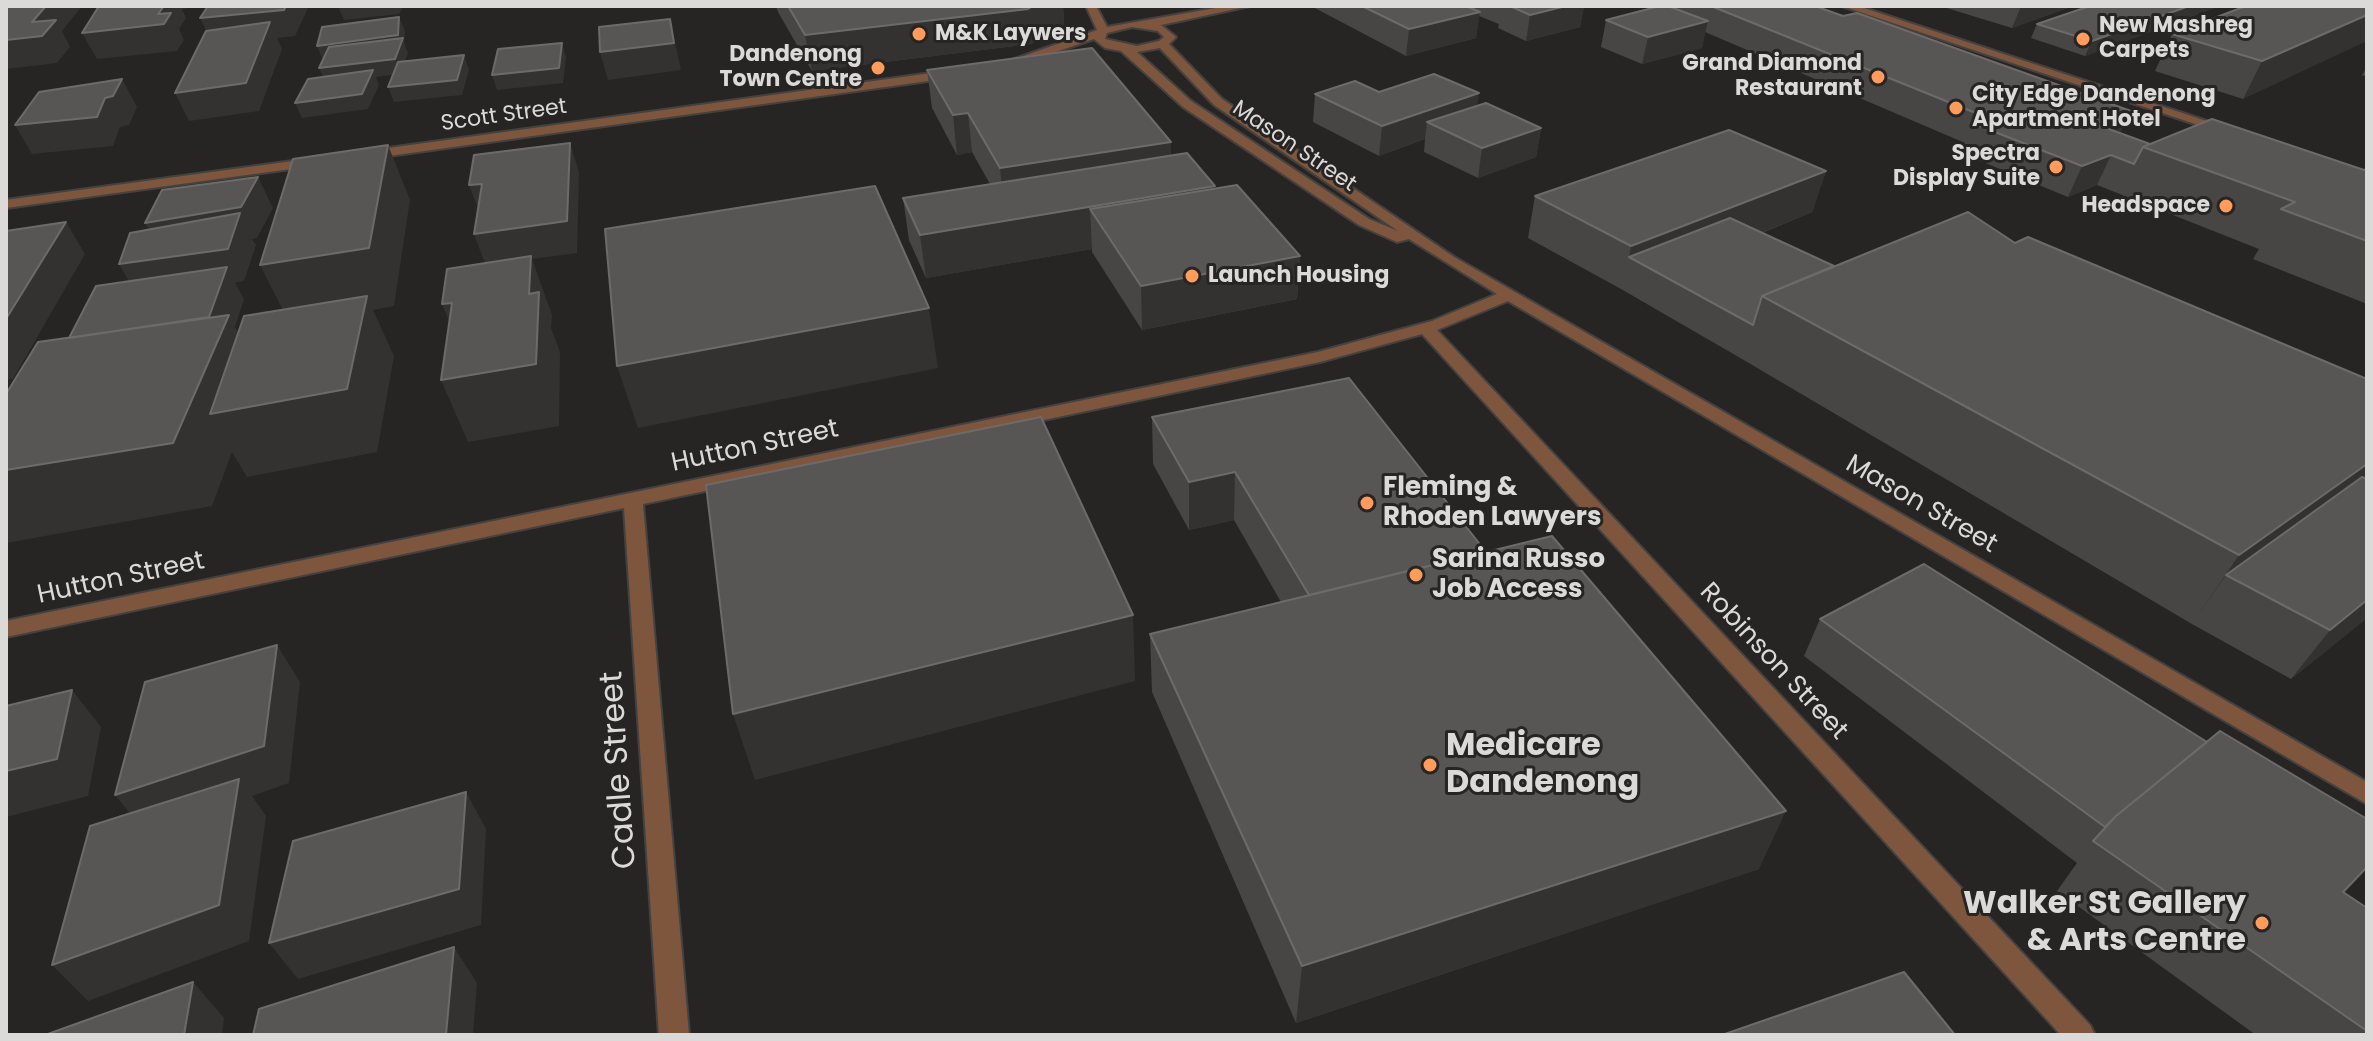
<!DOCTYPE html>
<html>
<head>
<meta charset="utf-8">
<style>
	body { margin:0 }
	#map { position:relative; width:2373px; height:1041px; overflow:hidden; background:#272523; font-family:Poppins,sans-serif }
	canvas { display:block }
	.frame { position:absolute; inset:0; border:8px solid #dbdad9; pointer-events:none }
</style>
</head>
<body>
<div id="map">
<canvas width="2373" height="1041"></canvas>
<div class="frame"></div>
</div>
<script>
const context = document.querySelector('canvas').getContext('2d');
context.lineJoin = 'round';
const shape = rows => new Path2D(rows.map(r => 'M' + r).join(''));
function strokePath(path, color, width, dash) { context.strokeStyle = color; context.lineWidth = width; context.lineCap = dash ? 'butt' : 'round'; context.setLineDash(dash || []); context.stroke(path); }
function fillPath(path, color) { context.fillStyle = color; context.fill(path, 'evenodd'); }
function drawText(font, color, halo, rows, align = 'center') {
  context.font = font + ' Poppins,sans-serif'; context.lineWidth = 6; context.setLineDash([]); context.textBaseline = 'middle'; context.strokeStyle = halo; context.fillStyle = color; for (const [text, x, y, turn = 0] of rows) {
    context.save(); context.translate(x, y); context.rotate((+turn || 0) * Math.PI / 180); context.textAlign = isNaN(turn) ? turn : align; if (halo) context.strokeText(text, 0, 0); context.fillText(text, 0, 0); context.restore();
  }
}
const minor = shape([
	[1086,6,1096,6,1107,27,1227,6,1250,6,1161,25,1176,37,1169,44,1222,99,1454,257,2367,782,2367,804,1508,301,1437,330,2090,1025,2095,1035,2061,1035,1422,334,1320,362,643,504,689,1035,659,1035,624,508,6,637,6,621,1318,352,1432,321,1497,294,1409,239,1397,242,1359,225,1183,107,1121,51,1105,48,1094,39,1020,64,1012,64,1012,60,1097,30,1086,6],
	[1132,27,1158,31,1164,37,1159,41,1137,46,1105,39,1107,33,1132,27],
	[1160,48,1214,105,1398,231,1369,219,1191,101,1137,52,1160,48],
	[1842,6,1858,6,2237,131,2225,134,1842,6],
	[953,70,957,71,957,77,367,159,360,155,367,151,953,70],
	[315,158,322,162,320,165,6,208,6,200,315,158]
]);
strokePath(minor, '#444240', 4);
fillPath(minor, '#7e563e');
fillPath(shape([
	[776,6,1063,6,1064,24,1031,44,812,71,778,12],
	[1311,6,1584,6,1580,27,1526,41,1498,28,1499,24,1479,16,1476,38,1406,56],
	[1655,6,1815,6,2120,133,2150,144,2364,170,2367,169,2367,304,2253,259,2259,249,2097,185,2068,197,1961,153,1965,143,1705,32,1702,48,1642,64,1601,47,1606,20,1657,7],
	[1940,6,2073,6,2012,28],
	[2090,6,2220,6,2085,56,2031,38,2037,24],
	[2367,6,2243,99,2155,71,2172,34],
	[2367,67,2367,77,2362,75],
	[927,70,1171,142,1171,156,1215,186,1215,189,1300,256,1297,299,1142,330,1092,252,1092,249,926,278,909,240,903,198,990,184,972,152,957,155,932,108],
	[1379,92,1477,106,1541,128,1536,157,1478,178,1424,152,1425,139,1379,156,1313,122,1315,94],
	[1826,171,1812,212,1762,233,2367,618,2291,679,2192,624,1742,359,1621,289,1528,238,1535,196],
	[1152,417,1486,552,1759,869,1296,1023,1152,692,1150,634,1281,602,1234,520,1189,530,1153,464],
	[1820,619,2207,742,2367,819,2367,868,2344,893,2367,908,2367,1033,2365,1035,2256,1035,2057,891,2077,863,1804,656]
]), '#484645');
fillPath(shape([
	[46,6,82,6,62,31,70,47,57,63,6,69,6,40,32,22],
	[120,6,190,6,189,8,182,9,186,18,179,29,184,40,177,51,97,59,82,33],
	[286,6,309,6,295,36,277,38,282,49,259,111,189,121,175,93,213,45,200,18],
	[338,6,404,6,399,14,344,20],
	[1033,6,1063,6,1064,24,1031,44,812,71,805,35],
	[1566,6,1584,6,1580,27,1526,41,1530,15],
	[2021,6,2073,6,2012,28],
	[2189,6,2220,6,2085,56,2092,41],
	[1480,12,1476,38,1406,56,1409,29],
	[2367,15,2367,41,2243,99,2262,61],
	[399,17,405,31,404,42,408,53,400,74,376,77,379,85,368,109,302,118,295,103,326,82,319,68,323,60,317,46],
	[670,19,681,70,608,80,600,52],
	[1708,21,1702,48,1642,64,1648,37],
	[562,43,566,57,563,83,497,90,492,75],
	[464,55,469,70,462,95,394,102,388,87],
	[122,79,137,107,129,125,120,127,113,146,32,154,15,125,105,98],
	[1479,93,1475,121,1427,122,1425,139,1379,156,1382,126],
	[2131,111,2117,140,2095,124],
	[968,113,972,152,957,155,953,115],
	[1541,128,1536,157,1478,178,1482,148],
	[1171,142,1171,182,1004,209,1000,168],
	[570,143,579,172,577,253,532,259,552,315,551,328,560,352,559,426,468,442,441,380,529,294,486,266,474,234],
	[388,145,410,200,394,306,373,310,394,356,377,452,247,477,232,452,212,506,6,543,6,470,138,297,119,264,162,255,145,223,258,177,273,208,257,238,252,239,256,245,244,281,235,283,244,299,235,327,261,375,290,324,260,265],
	[2111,155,2097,185,2068,197,2082,166],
	[1826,171,1812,212,1660,274,1629,257,1631,246],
	[482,184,481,216,469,185],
	[1215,186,1214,228,1090,209,1092,249,926,278,920,235],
	[66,222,85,254,13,379,6,380,6,319],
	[1300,256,1297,299,1142,330,1141,286],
	[452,303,467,365,442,304],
	[929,308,938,368,638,428,617,366],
	[2367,464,2367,490,2226,575,2192,624,2239,555],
	[1235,472,1234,520,1189,530,1189,482],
	[2367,600,2367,618,2291,679,2330,630],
	[1133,615,1135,681,755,780,733,714],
	[277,645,300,682,289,783,252,796,266,816,249,941,88,1001,52,965,145,832,115,795],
	[72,690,101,727,88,796,6,817,6,771],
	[466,792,486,829,481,925,298,979,269,943],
	[1786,811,1759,869,1296,1023,1302,966],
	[454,947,477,983,473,1035,446,1035],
	[193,982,224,1018,222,1035,184,1035]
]), '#343231');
const building = shape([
	[6,6,46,6,32,22,56,20,42,36,6,40,6,6],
	[99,6,164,6,158,14,171,13,164,24,82,33,99,6],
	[208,6,286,6,284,10,200,18,208,6],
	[788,6,1033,6,1028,9,805,35,788,6],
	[1362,6,1466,6,1480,12,1409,29,1362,6],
	[1510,6,1566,6,1530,15,1510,6],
	[1660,6,1668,6,1708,21,1648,37,1606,20,1660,6],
	[1711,6,1815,6,1843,16,1857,13,2131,111,2095,124,2150,144,2143,147,2134,164,2111,155,2082,166,1972,123,1988,118,1711,6],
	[2090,6,2189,6,2092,41,2037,24,2090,6],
	[2246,6,2367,6,2367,15,2262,61,2172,34,2246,6],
	[399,17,398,35,317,46,322,27,399,17],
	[670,19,674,43,600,52,599,27,670,19],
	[270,22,246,83,175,93,206,31,270,22],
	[403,38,395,59,319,68,329,47,403,38],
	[562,43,559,68,492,75,498,49,562,43],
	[1092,48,1171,142,1000,168,968,113,953,115,927,70,1092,48],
	[464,55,457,80,388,87,398,62,464,55],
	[373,70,362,94,295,103,308,79,373,70],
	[1434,74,1479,93,1382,126,1315,94,1355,81,1379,92,1434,74],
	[122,79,113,96,105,98,97,117,15,125,39,92,122,79],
	[1486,103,1541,128,1482,148,1427,122,1486,103],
	[2212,119,2364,170,2367,169,2367,241,2281,209,2295,202,2143,147,2212,119],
	[1729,130,1826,171,1631,246,1535,196,1729,130],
	[570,143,567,221,474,234,482,184,469,185,474,155,570,143],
	[388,145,369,248,260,265,293,159,388,145],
	[1187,153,1215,186,920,235,903,198,1187,153],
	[258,177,241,207,145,223,162,190,258,177],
	[1237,185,1300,256,1141,286,1090,209,1237,185],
	[875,186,929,308,617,366,605,229,875,186],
	[1968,212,2015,243,2028,237,2367,379,2367,464,2239,555,1762,296,1968,212],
	[240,213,228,249,119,264,130,233,240,213],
	[1730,218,1834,266,1762,296,1753,325,1629,257,1730,218],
	[66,222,6,319,6,231,66,222],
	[531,256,529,294,539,292,536,364,441,380,452,303,442,304,447,269,531,256],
	[227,267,209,317,69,338,96,286,227,267],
	[367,296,347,389,210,414,244,316,367,296],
	[229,315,173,443,6,470,6,394,38,342,229,315],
	[1349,378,1486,552,1309,595,1235,472,1189,482,1152,417,1349,378],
	[1041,417,1133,615,733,714,706,485,1041,417],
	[2362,477,2367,479,2367,600,2330,630,2226,575,2362,477],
	[1552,536,1786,811,1302,966,1150,634,1552,536],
	[1924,564,2207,742,2116,816,2105,827,1820,619,1924,564],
	[277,645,264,746,115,795,145,682,277,645],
	[72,690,57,759,6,771,6,706,72,690],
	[2220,731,2367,819,2367,867,2343,892,2367,908,2367,1031,2093,841,2116,816,2220,731],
	[239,779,219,905,52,965,90,826,239,779],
	[466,792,459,889,269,943,293,841,466,792],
	[454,947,446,1035,253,1035,259,1009,454,947],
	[1904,972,1955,1035,1722,1035,1904,972],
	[193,982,184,1035,45,1035,193,982]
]);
fillPath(building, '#585655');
strokePath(building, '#6c6b6a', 2);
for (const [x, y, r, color] of [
	[919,34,8,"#ff9b5b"],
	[2083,39,8,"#ff9b5b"],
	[878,68,8,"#ff9b5b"],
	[1878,77,8,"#ff9b5b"],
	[1956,108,8,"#ff9b5b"],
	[2056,167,8,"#ff9b5b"],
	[2226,206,8,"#ff9b5b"],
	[1192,276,8,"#ff9b5b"],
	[1367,503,8,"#ff9b5b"],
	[1416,575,8,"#ff9b5b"],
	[1430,765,8,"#ff9b5b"],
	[2262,923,8,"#ff9b5b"]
]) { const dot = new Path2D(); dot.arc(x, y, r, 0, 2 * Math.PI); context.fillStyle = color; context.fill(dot); strokePath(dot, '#272523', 3); }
drawText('bold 22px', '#dbdad9', '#272523', [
	["New Mashreg",2099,26],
	["Carpets",2099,51],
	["M&K Laywers",935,34],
	["Dandenong",862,55,"right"],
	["Town Centre",862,80,"right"],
	["Grand Diamond",1862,64,"right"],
	["Restaurant",1862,89,"right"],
	["City Edge Dandenong",1972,95],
	["Apartment Hotel",1972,120],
	["Spectra",2040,154,"right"],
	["Display Suite",2040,179,"right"],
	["Headspace",2210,206,"right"],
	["Launch Housing",1208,276]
], 'left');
drawText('22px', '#dbdad9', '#272523', [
	["Scott Street",504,116,-8],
	["Mason Street",1294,147,34]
]);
drawText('26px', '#dbdad9', '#272523', [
	["Hutton Street",755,447,-12],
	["Mason Street",1921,505,30],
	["Hutton Street",121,579,-12],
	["Robinson Street",1773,662,47]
]);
drawText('bold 26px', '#dbdad9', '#272523', [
	["Fleming &",1383,488],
	["Rhoden Lawyers",1383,518],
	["Sarina Russo",1432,560],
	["Job Access",1432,590]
], 'left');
drawText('bold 32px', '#dbdad9', '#272523', [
	["Medicare",1446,747],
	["Dandenong",1446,784],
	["Walker St Gallery",2246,905,"right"],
	["& Arts Centre",2246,942,"right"]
], 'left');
drawText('32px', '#dbdad9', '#272523', [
	["Cadle Street",620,770,-94]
]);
</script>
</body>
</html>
